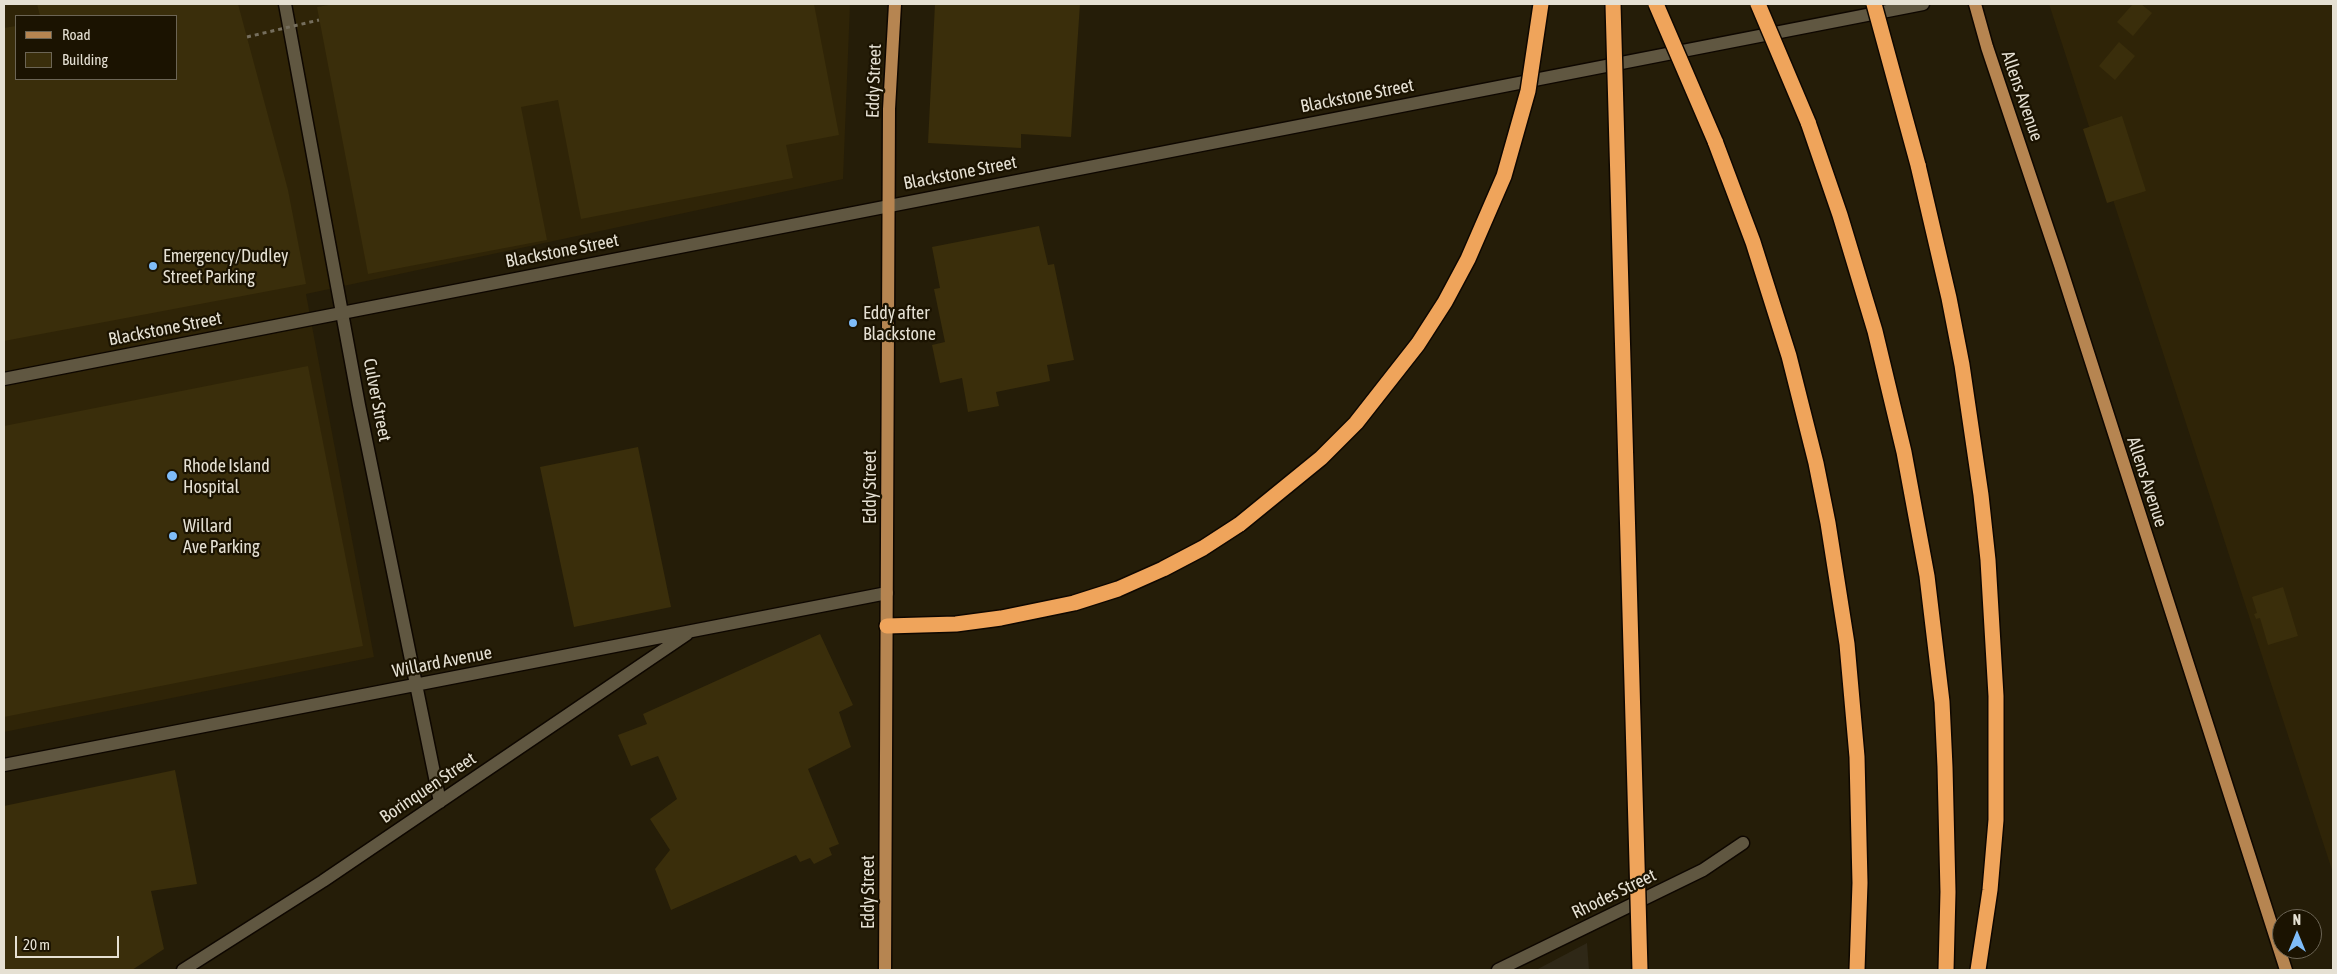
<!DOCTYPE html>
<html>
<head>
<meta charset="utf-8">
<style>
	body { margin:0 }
	#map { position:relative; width:2337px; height:974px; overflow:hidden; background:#251d08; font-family:"Asap Condensed",sans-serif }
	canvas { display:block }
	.frame { position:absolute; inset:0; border:5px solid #e5e0d3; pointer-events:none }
	.legend { position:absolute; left:15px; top:15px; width:162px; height:65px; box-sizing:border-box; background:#1b1301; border:1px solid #6c6555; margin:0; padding:6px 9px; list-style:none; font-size:15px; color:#e5e0d3 }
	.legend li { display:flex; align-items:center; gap:10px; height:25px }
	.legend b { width:25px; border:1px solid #6c6555 }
	.north { position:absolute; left:2272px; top:909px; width:50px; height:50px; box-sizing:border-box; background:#1b1301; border:1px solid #6c6555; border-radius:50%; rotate:0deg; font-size:14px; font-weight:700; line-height:20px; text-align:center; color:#e5e0d3 }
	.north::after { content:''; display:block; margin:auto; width:18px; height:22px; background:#7fbdfa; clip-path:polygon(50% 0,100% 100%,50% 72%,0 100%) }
	.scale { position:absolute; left:15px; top:936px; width:104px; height:22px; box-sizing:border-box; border:2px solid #e5e0d3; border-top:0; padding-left:6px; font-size:15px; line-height:18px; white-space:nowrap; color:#e5e0d3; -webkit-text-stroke:4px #1b1301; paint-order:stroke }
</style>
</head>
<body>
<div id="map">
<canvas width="2337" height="974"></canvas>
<div class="frame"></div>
<ul class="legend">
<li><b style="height:6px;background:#b68551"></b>Road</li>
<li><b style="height:14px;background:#3a2e0b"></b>Building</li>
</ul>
<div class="north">N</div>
<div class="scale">20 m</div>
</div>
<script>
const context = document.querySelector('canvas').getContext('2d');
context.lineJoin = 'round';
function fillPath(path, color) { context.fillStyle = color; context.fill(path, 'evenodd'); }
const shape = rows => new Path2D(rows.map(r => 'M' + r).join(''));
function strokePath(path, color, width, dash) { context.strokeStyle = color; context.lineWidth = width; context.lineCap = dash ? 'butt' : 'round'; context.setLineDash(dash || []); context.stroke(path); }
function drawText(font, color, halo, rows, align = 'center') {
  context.font = font + ' "Asap Condensed",sans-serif'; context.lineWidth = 4.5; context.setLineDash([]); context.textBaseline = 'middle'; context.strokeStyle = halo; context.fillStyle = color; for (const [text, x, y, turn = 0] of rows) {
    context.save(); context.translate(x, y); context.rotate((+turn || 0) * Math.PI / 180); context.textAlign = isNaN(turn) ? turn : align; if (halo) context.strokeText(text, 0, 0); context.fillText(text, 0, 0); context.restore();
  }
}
fillPath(shape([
	[1587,943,1589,970,1536,970]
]), '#2f2817');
fillPath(shape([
	[4,4,850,4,843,179,306,294,374,657,4,732],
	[16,16,176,16,176,79,16,79],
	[2049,4,2333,4,2333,873]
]), '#2f2407');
fillPath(shape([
	[37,4,238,4,288,190,306,284,4,341,4,28,16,26,16,79,176,79,176,16,40,16],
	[335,4,814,4,839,135,786,145,793,178,581,219,558,100,521,107,547,240,368,274,317,7],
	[935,4,1080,4,1071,137,1021,134,1021,148,928,143],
	[2133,4,2141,4,2152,13,2133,36,2117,22],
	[2119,42,2135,56,2115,80,2099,66],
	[2122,116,2146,191,2107,203,2083,129],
	[1039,226,1048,265,1054,264,1074,360,1047,365,1050,381,996,392,999,406,968,412,962,378,940,383,932,345,945,342,934,289,940,288,932,247],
	[308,366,363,646,4,717,4,426],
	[638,447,671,607,574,627,540,467],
	[2283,587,2298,636,2268,645,2260,618,2256,619,2254,614,2257,613,2252,597],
	[820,634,853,705,839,712,851,747,808,769,839,844,829,848,832,855,814,864,810,858,800,862,796,855,671,910,655,869,670,850,650,819,677,799,658,756,631,766,618,735,647,724,643,714],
	[175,770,197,884,151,891,164,949,132,970,4,970,4,806]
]), '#3a2e0b');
const minor = shape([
	[285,4,359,405,440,802],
	[4,765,887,593],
	[183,970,323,881,687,634],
	[1498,970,1703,870,1743,843]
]);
const tertiary = shape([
	[4,379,1923,4]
]);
const primary = shape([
	[1975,4,1987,47,2060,265,2286,970],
	[885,970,889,109,895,4]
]);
const motorway = shape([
	[1808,122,1840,215,1875,331,1904,452,1927,576,1942,702,1945,767,1948,892,1946,970],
	[1715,141,1753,242,1789,356,1816,463,1828,523,1847,644,1857,757,1860,883,1857,970],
	[1918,165,1949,298,1962,365,1981,495,1988,560,1996,696,1996,820,1990,890,1978,970],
	[887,626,956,624,1001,618,1074,603,1118,589,1163,569,1203,548,1240,524]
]);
strokePath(minor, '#0e0700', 15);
strokePath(tertiary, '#0e0700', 15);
strokePath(primary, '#0e0700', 15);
strokePath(motorway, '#0e0700', 18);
strokePath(minor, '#605741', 12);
strokePath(tertiary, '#605741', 12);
strokePath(primary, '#b68551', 12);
strokePath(motorway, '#efa45b', 15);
const motorwayBridge = shape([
	[1613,4,1640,970],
	[1656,4,1715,141],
	[1758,4,1808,122],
	[1874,4,1918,165],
	[1240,524,1321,458,1356,423,1418,344,1445,302,1468,259,1504,176,1528,91,1541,4]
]);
strokePath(motorwayBridge, '#0e0700', 18, []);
strokePath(shape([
	[247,37,319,20]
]), '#756e5d', 3, [4, 4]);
strokePath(motorwayBridge, '#efa45b', 15);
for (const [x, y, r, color] of [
	[153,266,5,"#7fbdfa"],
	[853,323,5,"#7fbdfa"],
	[172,476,6,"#7fbdfa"],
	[173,536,5,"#7fbdfa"]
]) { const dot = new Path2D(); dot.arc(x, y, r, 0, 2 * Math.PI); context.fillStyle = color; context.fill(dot); strokePath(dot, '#1b1301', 2); }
drawText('18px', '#e5e0d3', '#1b1301', [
	["Eddy Street",874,81,-88],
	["Blackstone Street",1357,96,-11],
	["Allens Avenue",2022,96,71],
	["Blackstone Street",960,173,-11],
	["Blackstone Street",562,251,-11],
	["Blackstone Street",165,329,-11],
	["Culver Street",377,400,79],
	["Allens Avenue",2147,482,72],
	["Eddy Street",870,487,-90],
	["Willard Avenue",442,662,-11],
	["Borinquen Street",428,788,-34],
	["Eddy Street",868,892,-90],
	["Rhodes Street",1614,894,-26]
]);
drawText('18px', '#e5e0d3', '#1b1301', [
	["Emergency/Dudley",163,256],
	["Street Parking",163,277],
	["Eddy after",863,313],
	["Blackstone",863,334],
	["Rhode Island",183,466],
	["Hospital",183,487],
	["Willard",183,526],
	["Ave Parking",183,547]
], 'left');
</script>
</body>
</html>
